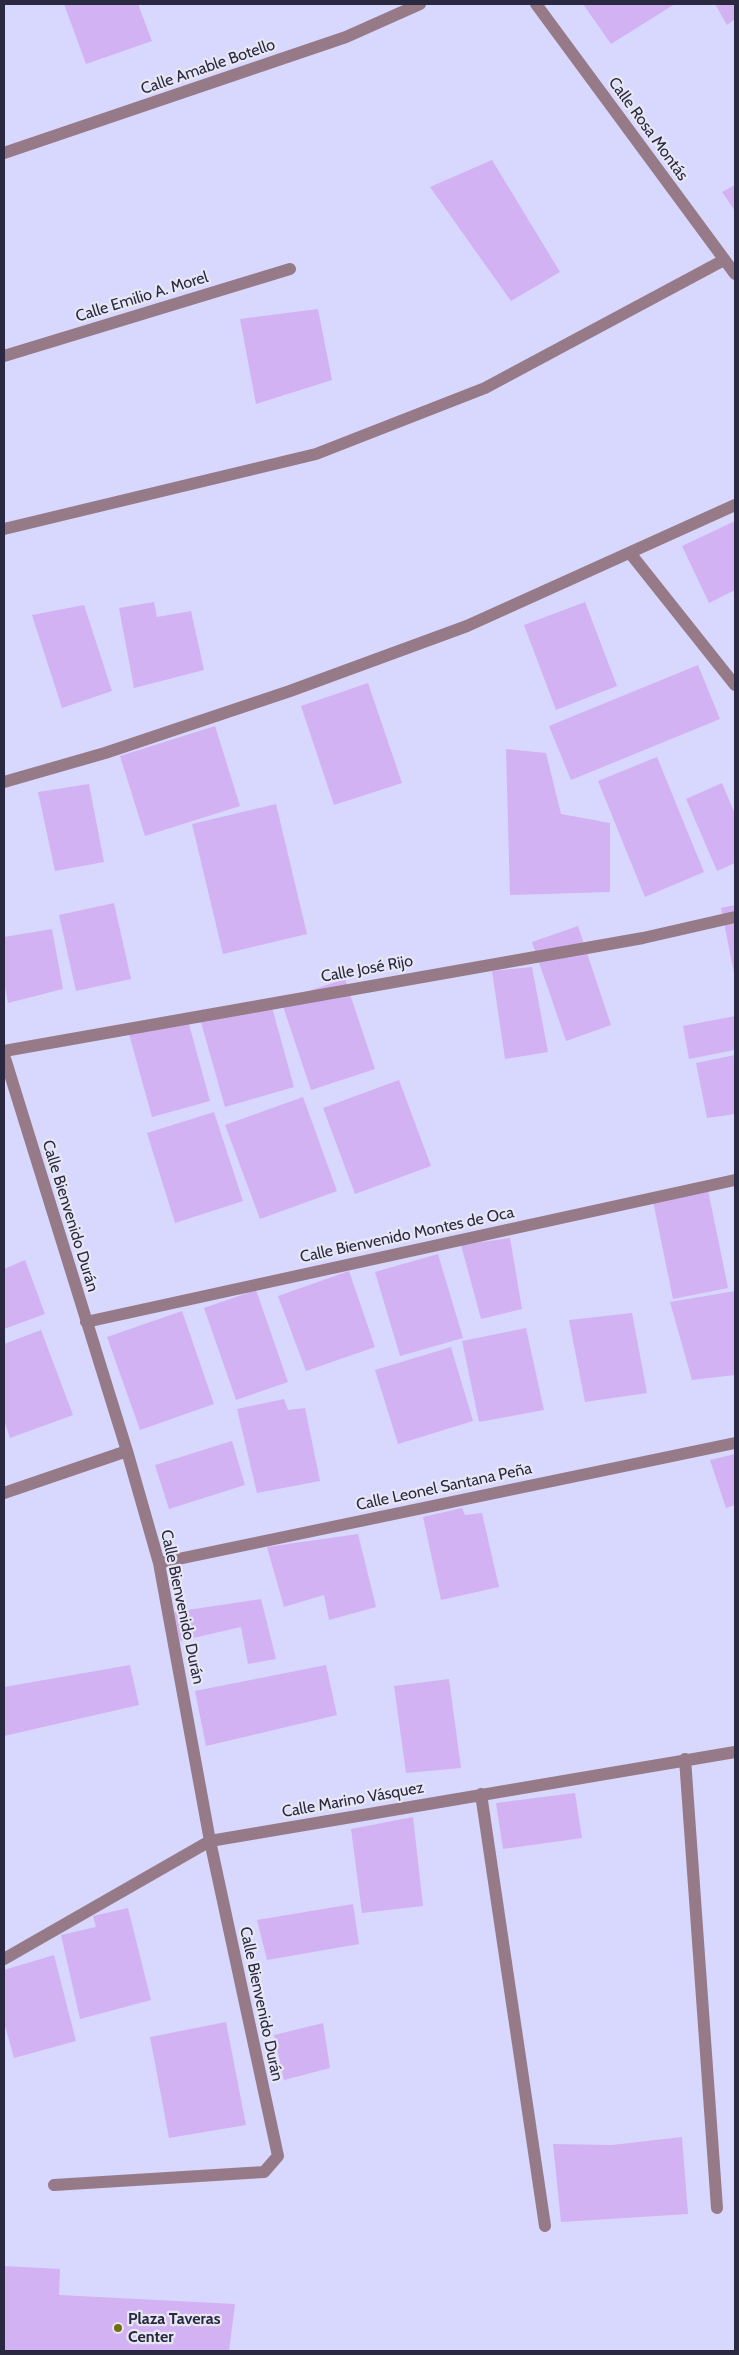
<!DOCTYPE html>
<html>
<head>
<meta charset="utf-8">
<style>
	body { margin:0 }
	#map { position:relative; width:739px; height:2355px; overflow:hidden; background:#d8d7fe; font-family:Cabin,sans-serif }
	canvas { display:block }
	.frame { position:absolute; inset:0; border:5px solid #2a2941; pointer-events:none }
</style>
</head>
<body>
<div id="map">
<canvas width="739" height="2355"></canvas>
<div class="frame"></div>
</div>
<script>
const context = document.querySelector('canvas').getContext('2d');
context.lineJoin = 'round';
function fillPath(path, color) { context.fillStyle = color; context.fill(path, 'evenodd'); }
const shape = rows => new Path2D(rows.map(r => 'M' + r).join(''));
function strokePath(path, color, width, dash) { context.strokeStyle = color; context.lineWidth = width; context.lineCap = dash ? 'butt' : 'round'; context.setLineDash(dash || []); context.stroke(path); }
function drawText(font, color, halo, rows, align = 'center') {
  context.font = font + ' Cabin,sans-serif'; context.lineWidth = 4.5; context.setLineDash([]); context.textBaseline = 'middle'; context.strokeStyle = halo; context.fillStyle = color; for (const [text, x, y, turn = 0] of rows) {
    context.save(); context.translate(x, y); context.rotate((+turn || 0) * Math.PI / 180); context.textAlign = isNaN(turn) ? turn : align; if (halo) context.strokeText(text, 0, 0); context.fillText(text, 0, 0); context.restore();
  }
}
fillPath(shape([
	[64,4,138,4,152,41,86,64],
	[583,4,675,4,611,44],
	[715,4,735,4,735,19,727,25],
	[492,160,560,272,511,301,430,187],
	[735,185,735,211,722,192],
	[318,309,332,380,256,404,240,319],
	[735,521,735,590,709,603,682,546],
	[154,602,157,617,191,611,204,670,134,688,119,608],
	[585,602,617,686,556,710,524,625],
	[84,605,112,691,62,708,32,615],
	[698,665,720,719,571,780,549,726],
	[368,683,402,783,334,805,301,706],
	[215,726,240,806,145,836,120,756],
	[506,749,546,753,561,814,610,823,610,892,510,895],
	[657,757,704,872,645,897,598,781],
	[722,783,735,814,735,863,717,871,686,799],
	[89,784,104,862,55,871,38,792],
	[276,804,307,934,223,954,192,824],
	[114,903,131,979,76,991,59,915],
	[735,905,735,973,734,973,721,908],
	[578,926,611,1025,566,1041,532,942],
	[52,929,63,989,8,1003,4,981,4,937],
	[532,967,548,1052,505,1059,492,971],
	[345,979,375,1069,311,1090,281,1000],
	[270,1000,294,1087,225,1107,200,1019],
	[735,1016,735,1050,689,1059,683,1026],
	[187,1017,210,1101,152,1117,129,1034],
	[735,1055,735,1114,707,1118,696,1063],
	[399,1080,431,1166,355,1194,323,1108],
	[303,1097,337,1191,260,1219,225,1125],
	[214,1112,243,1201,175,1223,147,1133],
	[708,1190,728,1288,673,1299,653,1201],
	[510,1238,522,1309,481,1319,461,1245],
	[438,1254,463,1338,400,1356,375,1272],
	[25,1260,45,1314,4,1329,4,1269],
	[349,1271,375,1347,306,1371,278,1296],
	[256,1290,288,1382,236,1400,204,1308],
	[735,1291,735,1375,692,1380,670,1302],
	[182,1311,214,1404,140,1430,107,1337],
	[632,1313,647,1393,585,1402,569,1320],
	[526,1328,544,1410,479,1422,462,1341],
	[41,1330,73,1415,10,1438,4,1420,4,1344],
	[451,1347,473,1421,398,1444,375,1370],
	[284,1399,288,1410,305,1408,320,1481,257,1493,237,1409],
	[232,1441,245,1485,169,1509,155,1465],
	[735,1454,735,1505,726,1508,710,1460],
	[462,1508,465,1515,482,1513,499,1587,441,1600,423,1517],
	[358,1534,376,1607,329,1620,324,1595,284,1607,267,1547],
	[261,1599,276,1659,248,1664,241,1627,180,1641,174,1612],
	[130,1665,139,1705,4,1736,4,1687],
	[326,1665,337,1715,206,1746,195,1691],
	[449,1679,461,1768,406,1773,394,1686],
	[575,1793,582,1838,503,1849,496,1803],
	[413,1817,423,1906,362,1913,351,1829],
	[353,1904,359,1944,267,1960,257,1920],
	[128,1908,151,2000,80,2019,61,1935,96,1927,93,1916],
	[54,1955,76,2041,14,2058,4,2022,4,1970],
	[226,2022,246,2125,169,2138,150,2037],
	[323,2023,330,2068,284,2080,274,2035],
	[682,2137,688,2214,561,2222,553,2144,612,2145],
	[4,2266,60,2269,59,2295,235,2304,229,2351,4,2351]
]), '#d2b2f3');
strokePath(shape([
	[536,4,735,274],
	[4,153,346,37,420,4],
	[4,356,290,269],
	[4,529,316,454,485,388,724,260],
	[630,553,735,685],
	[4,782,105,753,290,691,467,626,735,505],
	[4,1051,643,938,735,917],
	[4,1055,127,1451,159,1563,210,1841,278,2156,264,2172,54,2185],
	[86,1322,735,1180],
	[4,1493,127,1451],
	[159,1563,735,1443],
	[685,1759,717,2208],
	[481,1794,545,2226],
	[4,1959,210,1841,735,1752]
]), '#967a88', 12);
for (const [x, y, r, color] of [
	[118,2328,5,"#736f0f"]
]) { const dot = new Path2D(); dot.arc(x, y, r, 0, 2 * Math.PI); context.fillStyle = color; context.fill(dot); strokePath(dot, '#e7e7f4', 2); }
drawText('16px', '#2a2941', '#e7e7f4', [
	["Calle Amable Botello",208,67,-19],
	["Calle Rosa Montás",648,129,54],
	["Calle Emilio A. Morel",142,297,-17],
	["Calle José Rijo",367,969,-10],
	["Calle Bienvenido Durán",70,1216,73],
	["Calle Bienvenido Montes de Oca",407,1235,-12],
	["Calle Leonel Santana Peña",444,1487,-12],
	["Calle Bienvenido Durán",182,1607,78],
	["Calle Marino Vásquez",353,1800,-10],
	["Calle Bienvenido Durán",261,2004,78]
]);
drawText('bold 16px', '#2a2941', '#e7e7f4', [
	["Plaza Taveras",128,2319],
	["Center",128,2337]
], 'left');
</script>
</body>
</html>
